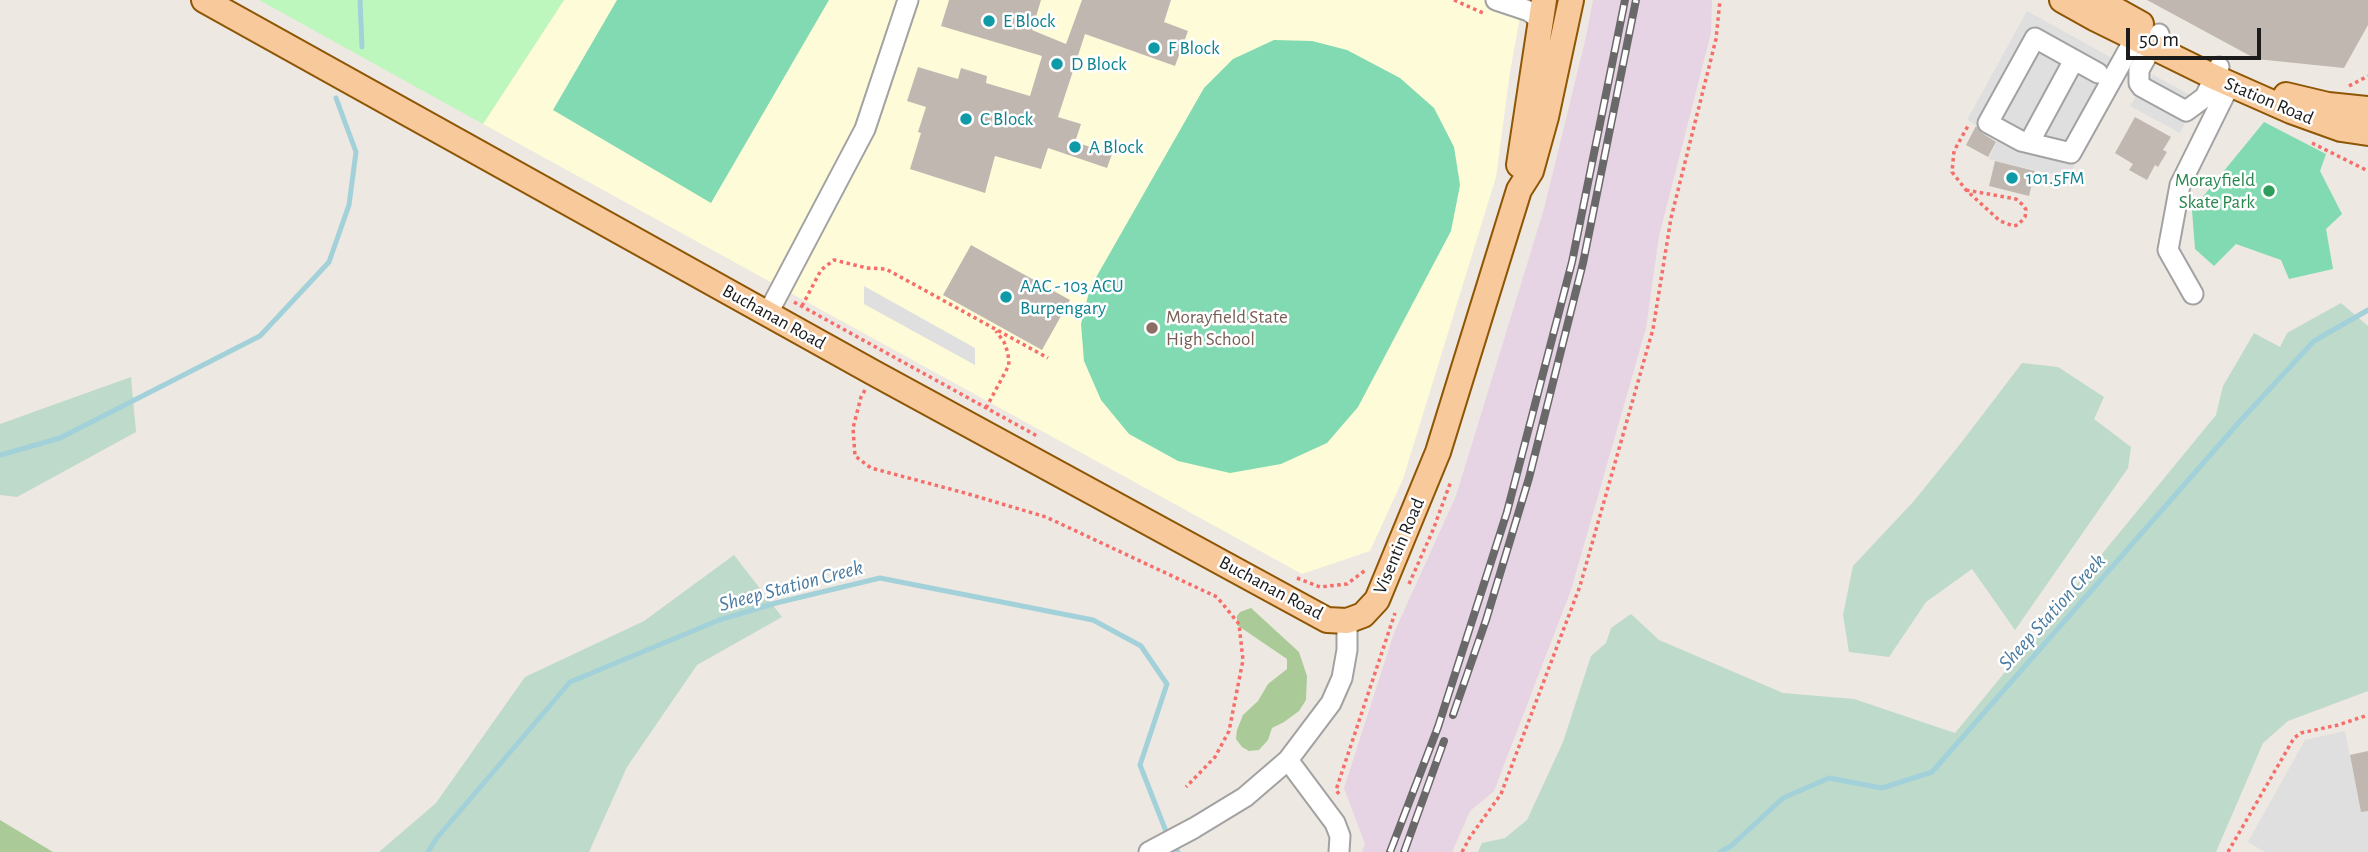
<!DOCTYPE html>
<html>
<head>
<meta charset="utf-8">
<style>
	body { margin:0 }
	#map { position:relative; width:2368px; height:852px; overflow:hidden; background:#ede8e1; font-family:"Alegreya Sans",sans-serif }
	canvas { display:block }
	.scale { position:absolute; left:2126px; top:28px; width:135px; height:32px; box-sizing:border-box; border:4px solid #1b1b1b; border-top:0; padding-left:9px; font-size:21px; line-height:24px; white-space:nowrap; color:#1b1b1b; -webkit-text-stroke:5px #fff; paint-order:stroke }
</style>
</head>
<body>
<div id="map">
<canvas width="2368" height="852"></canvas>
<div class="scale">50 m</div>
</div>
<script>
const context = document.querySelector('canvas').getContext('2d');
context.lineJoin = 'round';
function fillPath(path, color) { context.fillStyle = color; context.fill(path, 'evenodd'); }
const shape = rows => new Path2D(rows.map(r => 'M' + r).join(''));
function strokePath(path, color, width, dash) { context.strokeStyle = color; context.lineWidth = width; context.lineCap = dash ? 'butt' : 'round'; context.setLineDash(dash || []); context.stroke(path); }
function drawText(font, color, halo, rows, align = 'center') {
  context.font = font + ' "Alegreya Sans",sans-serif'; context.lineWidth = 5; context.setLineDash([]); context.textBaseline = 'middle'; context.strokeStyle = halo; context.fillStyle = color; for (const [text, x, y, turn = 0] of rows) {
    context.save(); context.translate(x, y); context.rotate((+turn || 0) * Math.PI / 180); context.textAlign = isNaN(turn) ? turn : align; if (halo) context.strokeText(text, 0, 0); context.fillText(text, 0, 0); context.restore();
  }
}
fillPath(shape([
	[1593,0,1712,0,1711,33,1659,236,1646,328,1571,590,1494,791,1470,811,1452,852,1362,852,1365,844,1344,788,1394,633,1456,496,1544,209,1586,37]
]), '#e6d3e3');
fillPath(shape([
	[564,0,1523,0,1510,72,1496,177,1403,479,1370,551,1302,574,483,124]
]), '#fefbd9');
fillPath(shape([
	[1251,608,1299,652,1307,676,1306,700,1299,711,1284,722,1272,728,1268,740,1259,750,1249,751,1242,747,1236,739,1237,730,1243,715,1258,701,1268,684,1287,669,1287,659,1237,625,1237,616,1240,612],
	[0,820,53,852,0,852]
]), '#aacb97');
fillPath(shape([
	[2341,303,2368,326,2368,691,2288,721,2263,743,2216,852,1478,852,1482,843,1505,838,1527,820,1563,742,1591,656,1606,643,1611,628,1631,614,1659,640,1783,693,1854,699,1955,733,2216,415,2223,386,2254,333,2280,347,2287,333],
	[2022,363,2058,367,2104,397,2094,419,2131,447,2128,468,2015,630,1972,569,1926,602,1889,657,1849,652,1843,615,1853,566,1913,502,1961,443],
	[131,377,136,432,17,497,0,495,0,424],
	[734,555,782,617,697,665,627,767,589,852,379,852,436,803,525,677,644,621]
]), '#bedacb');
fillPath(shape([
	[259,0,564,0,483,124]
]), '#bef7be');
fillPath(shape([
	[617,0,829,0,711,203,553,110],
	[1274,40,1312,41,1347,50,1400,78,1434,108,1454,147,1460,185,1451,231,1358,407,1327,443,1281,464,1230,473,1178,461,1129,434,1101,400,1084,361,1081,324,1090,288,1204,88,1233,59],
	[2264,122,2326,154,2320,171,2342,214,2326,229,2333,269,2289,279,2281,260,2236,244,2214,266,2195,249,2192,210]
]), '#81dab1');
fillPath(shape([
	[2027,11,2128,67,2068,178,1988,159,1999,138,1967,120],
	[2153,75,2190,95,2179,114,2187,119,2180,133,2130,106,2138,93,2141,95],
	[864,286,975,348,975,365,864,304],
	[2345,731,2358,797,2368,796,2368,852,2265,852,2248,842,2305,740]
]), '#dfdfdf');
strokePath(shape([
	[360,0,362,47],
	[0,455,60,438,260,336,329,262,349,205,356,152,336,98],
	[428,852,436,839,570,682,719,620,776,603,880,578,1093,620,1141,646,1167,684,1140,765,1167,834,1178,852],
	[1720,852,1731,846,1783,798,1829,778,1882,788,1932,772,2241,420,2314,341,2368,310]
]), '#a2d1d9', 5);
fillPath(shape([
	[949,0,1041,0,1032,30,1066,44,1082,0,1171,0,1164,22,1188,31,1175,66,1085,34,1058,117,1081,124,1075,142,1112,154,1107,168,1048,148,1041,169,995,156,985,193,910,169,921,133,918,132,926,107,907,101,918,67,958,79,961,68,987,76,986,83,1030,96,1042,56,941,26],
	[2147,0,2368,0,2368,25,2344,68,2256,59],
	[2135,117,2171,137,2163,150,2167,152,2158,167,2155,165,2147,180,2129,170,2133,164,2115,153],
	[1976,126,1982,133,1996,142,1988,157,1966,145],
	[1995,161,2035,171,2029,196,1989,186],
	[971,245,1070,300,1042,350,943,295],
	[2368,751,2368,811,2361,812,2350,755]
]), '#c1b7b1');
const minor = shape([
	[1496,0,1529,11,1541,21],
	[2159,34,2139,70,2139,83,2142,87,2186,111,2205,97,2219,67],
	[2098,73,2035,38,1988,123,2021,141,2071,153,2135,38],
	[2029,143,2074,60],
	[2193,294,2168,250,2180,185,2230,84],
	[768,313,865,129,908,0],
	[1288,760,1335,823,1340,836,1339,852],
	[1149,852,1194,828,1245,797,1288,760,1331,703,1342,678,1347,650,1347,621]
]);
const major = shape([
	[204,0,874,373,1327,620,1347,621,1363,615,1377,600,1438,452,1519,190,1531,171,1546,117,1571,0],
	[2062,0,2096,19,2214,77,2291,111,2341,129,2368,133],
	[2098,0,2141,24],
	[2286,95,2328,105,2368,109],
	[1519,165,1544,0]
]);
strokePath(minor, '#a2a2a2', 23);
strokePath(major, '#8e5605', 28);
strokePath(shape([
	[1454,0,1483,13],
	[2349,86,2368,76],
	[2312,143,2368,171],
	[1966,190,2016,199,2024,206,2026,210,2025,217,2018,225,2013,226,2000,221,1966,190,1952,172,1954,151,1969,124],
	[794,302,1039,437],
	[802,306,821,270,834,260,867,268,886,269,1048,358],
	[865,390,861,397,853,428,855,456,871,468,965,493,1046,517,1217,597,1239,624,1243,660,1229,731,1215,757,1186,787],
	[986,408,1009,365,1008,353,1004,342,996,331],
	[1297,578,1320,587,1347,584,1367,569],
	[1409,584,1433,530,1451,481],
	[1339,794,1336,790,1395,613],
	[1462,852,1470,837,1501,794,1580,586,1653,329,1671,218,1716,39,1720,0],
	[2228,852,2294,738,2301,733,2338,725,2368,715]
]), '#f56e6a', 3.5, [3.5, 3.5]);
strokePath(minor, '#fff', 19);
strokePath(major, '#f8c99a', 24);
const rail = shape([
	[1453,715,1486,620,1529,478,1583,263,1636,0],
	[1390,852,1438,727,1507,512,1572,262,1625,0],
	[1404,852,1444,741]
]);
strokePath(rail, '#696969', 8);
strokePath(rail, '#fff', 5, [16]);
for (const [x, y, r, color] of [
	[989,21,7,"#0f9aa8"],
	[1154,48,7,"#0f9aa8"],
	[1057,64,7,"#0f9aa8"],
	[966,119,7,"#0f9aa8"],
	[1075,147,7,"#0f9aa8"],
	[2012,178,7,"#0f9aa8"],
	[2269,191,7,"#2e9e5b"],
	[1006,297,7,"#0f9aa8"],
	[1152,328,7,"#8d6e63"]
]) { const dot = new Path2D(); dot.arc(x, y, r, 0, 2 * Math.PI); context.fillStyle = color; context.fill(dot); strokePath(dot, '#fff', 2.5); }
drawText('19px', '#0d838f', '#fff', [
	["E Block",1003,21],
	["F Block",1168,48],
	["D Block",1071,64],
	["C Block",980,119],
	["A Block",1089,147],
	["101.5FM",2026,178],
	["AAC - 103 ACU",1020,286],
	["Burpengary",1020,308]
], 'left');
drawText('19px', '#1b1b1b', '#fff', [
	["Station Road",2269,101,23],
	["Buchanan Road",774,317,29],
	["Visentin Road",1399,546,-67],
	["Buchanan Road",1271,588,28]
]);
drawText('19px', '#27864d', '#fff', [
	["Morayfield",2255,180],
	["Skate Park",2255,202]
], 'right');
drawText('19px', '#785e54', '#fff', [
	["Morayfield State",1166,317],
	["High School",1166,339]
], 'left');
drawText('italic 21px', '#497aa0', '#fff', [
	["Sheep Station Creek",791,586,-15],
	["Sheep Station Creek",2052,612,-48]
]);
</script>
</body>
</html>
